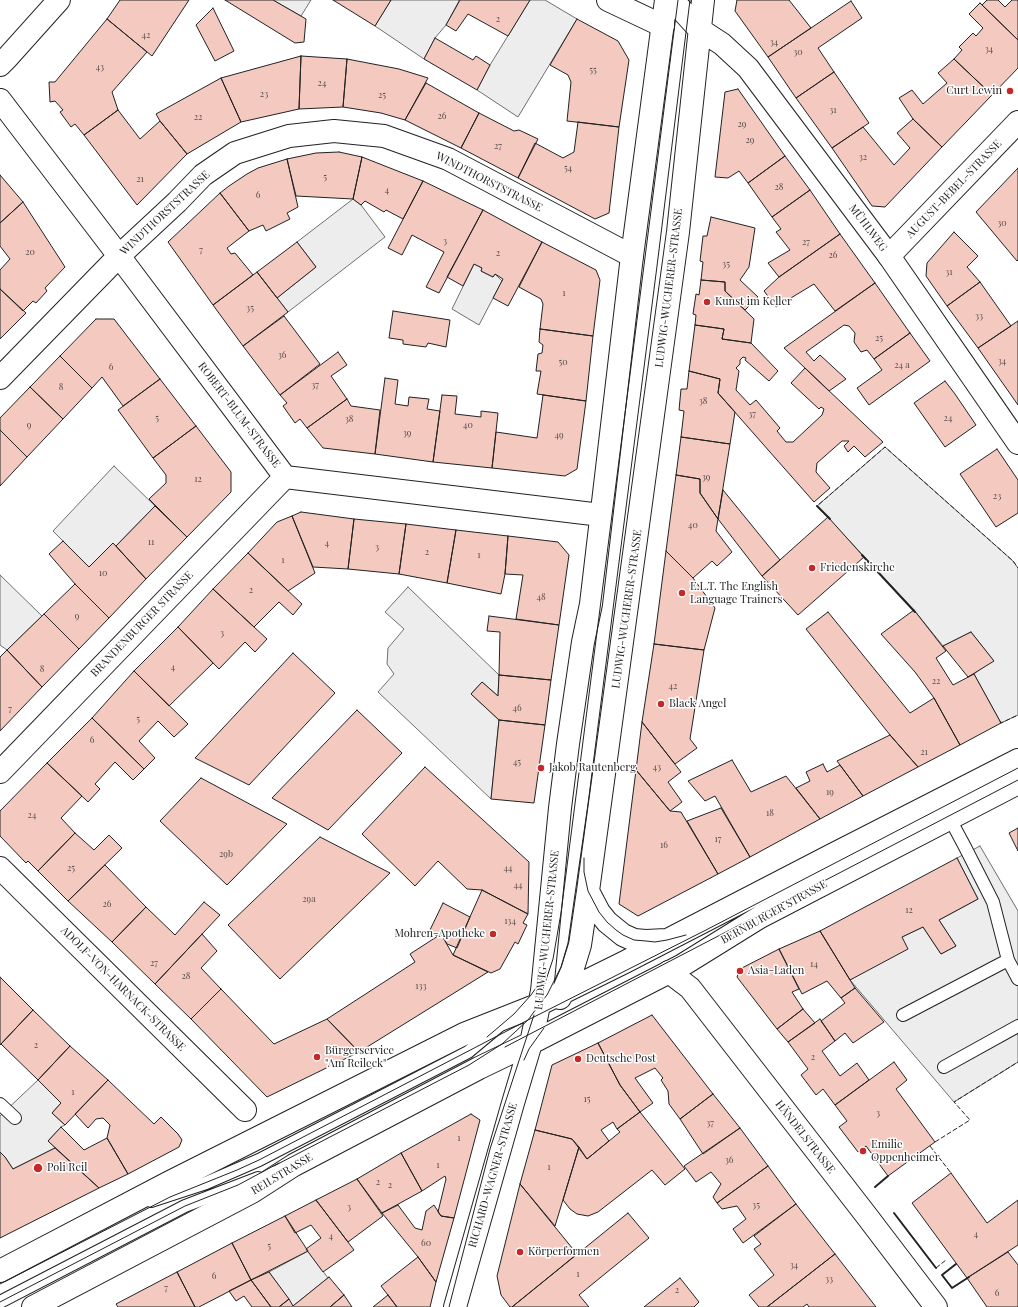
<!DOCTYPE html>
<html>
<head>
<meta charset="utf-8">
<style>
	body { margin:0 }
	canvas { display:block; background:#fff }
</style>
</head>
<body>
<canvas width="1018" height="1307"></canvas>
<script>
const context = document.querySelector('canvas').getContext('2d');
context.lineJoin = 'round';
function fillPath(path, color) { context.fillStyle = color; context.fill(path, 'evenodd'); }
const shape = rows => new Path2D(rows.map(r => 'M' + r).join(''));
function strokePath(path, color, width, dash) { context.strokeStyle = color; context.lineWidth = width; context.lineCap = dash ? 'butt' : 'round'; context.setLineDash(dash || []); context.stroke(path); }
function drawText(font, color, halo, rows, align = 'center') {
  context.font = font + ' "Playfair Display",serif'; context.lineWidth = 3; context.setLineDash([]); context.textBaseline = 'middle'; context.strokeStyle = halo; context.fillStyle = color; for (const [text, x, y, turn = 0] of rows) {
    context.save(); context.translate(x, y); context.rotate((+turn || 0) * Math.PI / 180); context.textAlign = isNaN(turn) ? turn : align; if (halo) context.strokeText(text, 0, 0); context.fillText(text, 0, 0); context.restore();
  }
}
const parking = shape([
	[273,0,311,0,301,16,273,0],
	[391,0,458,0,459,1,446,25,435,38,424,59,375,26,391,0],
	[530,0,545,0,577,19,518,117,477,90,490,65,530,0],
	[353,199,361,205,385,237,288,312,277,298,316,267,297,242,353,199],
	[474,264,482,268,481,271,493,277,495,274,502,281,479,325,452,309,474,264],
	[885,447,1013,561,1018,568,1018,715,1001,723,974,674,993,660,971,632,943,646,914,610,817,506,885,447],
	[114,466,155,506,116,546,113,543,89,567,53,531,114,466],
	[0,575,42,616,7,650,0,645,0,575],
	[408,587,499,675,498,696,482,682,471,694,499,720,491,799,378,692,394,674,387,664,388,648,404,629,385,612,408,587],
	[980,846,1018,911,1018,1062,954,1102,850,980,902,937,923,927,941,954,956,946,939,920,978,899,957,858,980,846],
	[38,1080,61,1103,52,1113,65,1125,61,1127,48,1141,55,1148,13,1169,5,1157,0,1152,0,1116,38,1080],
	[308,1251,328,1278,293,1306,269,1272,308,1251]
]);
fillPath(parking, '#ededed');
strokePath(parking, '#6f6f6f', 1);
const building = shape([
	[120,0,189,0,152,56,107,19,120,0],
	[225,0,273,0,306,19,304,42,295,43,225,0],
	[333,0,391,0,375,26,333,0],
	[460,0,530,0,508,36,468,14,456,31,446,25,460,0],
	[737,0,789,0,811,28,768,57,735,11,737,0],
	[987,0,998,0,1005,7,1012,0,1018,0,1018,40,982,5,987,0],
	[851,1,862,18,818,48,834,72,796,98,768,57,851,1],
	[980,3,1018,40,1018,68,992,95,954,59,962,50,959,47,973,33,976,36,983,28,969,14,980,3],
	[213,8,234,51,215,61,196,25,213,8],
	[107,19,147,52,112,92,118,110,84,135,75,124,71,127,60,112,63,110,55,101,50,102,49,82,55,82,107,19],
	[577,19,618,41,629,60,619,127,567,121,571,82,568,75,550,65,577,19],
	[435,38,473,60,476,56,490,65,477,90,424,59,435,38],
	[301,56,299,109,241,122,221,78,301,56],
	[301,56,347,59,343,107,299,109,301,56],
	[347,59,399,69,428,78,405,120,381,113,343,107,347,59],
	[954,59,992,95,942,147,913,119,899,98,912,90,923,104,947,83,938,73,954,59],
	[834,72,869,123,832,148,796,98,834,72],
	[221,78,241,122,187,154,160,121,156,114,221,78],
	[426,83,479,113,461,148,405,120,426,83],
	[738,89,785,156,748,183,739,171,728,178,715,177,725,92,738,89],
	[118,110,140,139,160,121,187,154,137,205,84,135,118,110],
	[479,113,514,131,519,130,538,139,518,178,461,148,479,113],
	[913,119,942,147,885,207,872,206,832,148,863,127,894,165,910,148,897,133,913,119],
	[578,122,619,127,609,213,595,219,518,178,535,143,563,158,574,152,578,122],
	[339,152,362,157,353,199,296,196,287,159,316,153,339,152],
	[785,156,810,190,772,217,748,183,785,156],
	[362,157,423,181,403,219,386,210,384,212,365,201,361,205,353,199,362,157],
	[287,159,298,207,287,213,290,219,266,231,263,225,249,231,220,193,229,186,247,174,258,168,287,159],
	[1018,168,1018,260,1017,261,976,212,1018,168],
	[0,175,23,202,0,223,0,175],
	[423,181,483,210,439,293,426,287,444,252,412,235,402,255,388,248,423,181],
	[810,190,840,234,779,277,768,263,790,250,776,232,781,229,772,217,810,190],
	[220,193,249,231,227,248,231,254,235,253,253,275,213,305,168,242,220,193],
	[23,202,65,267,45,288,47,291,36,303,33,301,23,311,0,289,0,270,10,259,0,246,0,223,23,202],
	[483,210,542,242,508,306,493,298,503,279,495,274,493,277,481,271,482,268,474,264,463,286,447,277,483,210],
	[711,217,755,228,749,267,740,280,758,297,745,310,725,291,725,282,701,280,703,262,700,261,703,236,707,236,711,217],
	[954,232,978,256,967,267,980,282,947,306,926,276,927,263,954,232],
	[840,234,875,283,835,311,814,284,776,307,764,291,779,277,840,234],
	[297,242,316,267,277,298,257,272,297,242],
	[542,242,596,270,600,280,593,336,540,329,543,304,541,299,519,287,542,242],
	[257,272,288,312,243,346,213,305,257,272],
	[701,280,725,282,725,291,754,319,751,343,722,339,724,329,695,325,696,315,693,314,696,294,699,295,701,280],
	[980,282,1011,326,978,348,947,306,980,282],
	[875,283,910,333,874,359,867,350,861,352,854,342,855,333,849,326,844,325,806,352,814,361,820,355,846,379,829,391,784,348,875,283],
	[0,289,26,313,0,339,0,289],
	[393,311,450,320,446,347,428,343,426,347,403,344,403,340,389,338,393,311],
	[284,316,320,364,280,395,243,346,284,316],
	[96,319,114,319,160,379,123,406,102,377,92,388,60,356,96,319],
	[1018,321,1018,405,978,348,1018,321],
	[695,325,724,329,722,339,751,343,778,371,769,381,745,360,746,358,743,357,740,360,740,364,736,368,739,371,736,390,750,405,756,400,780,428,777,431,786,442,793,442,822,415,824,409,821,407,819,409,791,383,805,368,883,442,865,457,854,446,848,452,844,446,849,441,842,441,817,463,816,472,830,488,814,502,718,393,720,379,689,371,695,325],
	[540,329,593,336,586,401,537,394,541,371,536,371,538,354,542,353,543,345,539,342,540,329],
	[910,333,930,361,869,405,857,388,882,370,874,359,910,333],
	[338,352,347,365,331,376,347,399,307,428,300,419,295,423,283,406,287,403,280,395,338,352],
	[60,356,92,388,63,419,30,387,60,356],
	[689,371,720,379,718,393,735,412,730,444,681,437,684,411,679,410,681,389,687,389,689,371],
	[385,378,398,380,395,404,408,406,409,397,429,399,427,409,440,411,433,462,375,454,385,378],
	[160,379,196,426,153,458,118,410,160,379],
	[945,381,955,394,976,425,945,447,914,403,945,381],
	[30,387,63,419,27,457,0,430,0,418,30,387],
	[442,395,457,396,455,414,481,417,481,411,498,413,492,468,433,462,442,395],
	[543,395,586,401,577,469,565,476,492,468,496,432,537,438,543,395],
	[347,399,351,406,380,410,375,454,323,448,307,428,347,399],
	[196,426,231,472,231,492,187,537,149,499,166,483,166,475,153,458,196,426],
	[0,430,27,457,0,486,0,430],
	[681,437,730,444,718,519,700,493,700,479,676,475,681,437],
	[997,449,1018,480,1018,513,996,527,960,474,997,449],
	[676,475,700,479,700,493,718,519,716,531,732,552,717,566,712,561,693,578,666,551,676,475],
	[723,490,780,560,762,576,718,519,723,490],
	[155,506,187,537,146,579,116,546,155,506],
	[301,512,354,519,348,569,313,567,292,516,301,512],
	[292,516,315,573,288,591,248,553,277,522,292,516],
	[828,517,864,557,798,615,762,576,828,517],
	[354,519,406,524,399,574,348,569,354,519],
	[406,524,456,530,447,583,399,574,406,524],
	[456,530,508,536,505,574,501,594,447,583,456,530],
	[508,536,558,542,569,555,559,625,516,619,523,575,505,574,508,536],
	[63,541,89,567,113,543,146,579,109,618,75,584,49,554,63,541],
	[666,551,693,578,715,608,704,650,654,644,666,551],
	[248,553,302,604,293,615,279,602,254,627,213,589,248,553],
	[75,584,109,618,79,649,44,614,75,584],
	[213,589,267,639,255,652,245,642,219,669,178,627,213,589],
	[914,610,946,651,936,658,953,685,974,674,1001,723,960,745,934,698,915,672,881,634,914,610],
	[828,612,910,713,934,698,960,745,918,767,890,735,806,629,828,612],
	[44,614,79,649,42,687,7,650,44,614],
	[489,616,559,625,551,680,499,675,500,632,487,631,489,616],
	[178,627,213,663,169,706,134,671,178,627],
	[971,632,994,661,968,677,943,646,971,632],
	[654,644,704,650,690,739,697,748,675,764,642,722,654,644],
	[7,650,42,687,0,731,0,657,7,650],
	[293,653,335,693,249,785,195,758,293,653],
	[134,671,188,724,174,737,158,721,139,741,155,758,144,769,92,718,134,671],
	[499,675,551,680,545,725,499,720,471,694,482,682,498,696,499,675],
	[357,710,402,753,328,830,272,798,357,710],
	[92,718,144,769,133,780,115,762,95,784,100,789,88,802,47,763,92,718],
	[499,720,545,725,534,803,491,799,499,720],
	[642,722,681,772,668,782,682,802,670,811,636,770,642,722],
	[890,735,918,767,863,796,837,761,890,735],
	[732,760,751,792,786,776,820,819,750,857,715,796,705,801,688,781,732,760],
	[47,763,82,796,61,818,75,833,38,871,28,861,26,863,0,836,0,811,47,763],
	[823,764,827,772,840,765,863,796,820,819,796,788,810,781,806,772,823,764],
	[425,767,529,862,528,914,482,890,467,889,438,861,415,886,362,834,425,767],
	[636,770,670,811,681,812,718,874,638,916,619,904,636,770],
	[201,778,287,824,227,885,160,821,201,778],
	[721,808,750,857,718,874,687,821,721,808],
	[1018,828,1018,851,1009,833,1018,828],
	[75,833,94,850,109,835,122,848,68,901,38,871,75,833],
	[320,837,390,873,280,979,228,925,320,837],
	[957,858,978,899,939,920,956,946,941,954,923,927,902,937,908,949,850,980,820,931,957,858],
	[105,865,146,907,112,942,68,901,105,865],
	[482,890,528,914,523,923,527,925,518,944,515,942,500,969,491,973,453,955,482,890],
	[204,902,220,915,155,984,112,942,146,907,175,935,204,902],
	[443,903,470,917,457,948,447,944,441,934,438,936,429,932,443,903],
	[820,931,855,988,841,998,827,981,802,994,779,949,820,931],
	[202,934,217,951,201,968,221,989,191,1019,155,984,202,934],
	[441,934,453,955,488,972,359,1052,327,1019,415,962,410,954,441,934],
	[779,949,799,989,792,992,803,1009,777,1029,737,977,740,969,779,949],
	[0,977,33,1010,0,1045,0,977],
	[855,988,884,1022,853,1043,845,1033,835,1041,821,1021,845,1003,841,998,855,988],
	[221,989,274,1044,327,1019,359,1052,267,1097,191,1019,221,989],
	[803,1009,815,1023,788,1042,777,1029,803,1009],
	[33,1010,70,1046,38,1080,1,1044,33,1010],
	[652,1015,713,1094,680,1119,669,1104,668,1091,661,1080,663,1078,655,1068,635,1078,653,1103,640,1112,620,1085,598,1043,652,1015],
	[820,1019,835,1041,822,1051,840,1076,857,1063,869,1080,835,1105,823,1089,816,1095,801,1075,808,1069,788,1042,820,1019],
	[598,1043,620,1085,640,1112,617,1129,613,1122,601,1130,609,1141,587,1159,572,1139,535,1130,552,1065,598,1043],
	[70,1046,108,1080,65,1125,52,1113,61,1103,38,1080,70,1046],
	[894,1062,907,1080,896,1089,935,1142,888,1176,866,1146,858,1152,839,1127,847,1121,835,1105,894,1062],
	[108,1080,154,1124,161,1117,178,1134,182,1140,179,1147,128,1174,107,1138,110,1125,103,1118,96,1119,88,1128,75,1114,108,1080],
	[713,1094,740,1128,703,1154,680,1119,713,1094],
	[640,1112,685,1169,665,1185,652,1170,598,1212,588,1216,577,1214,570,1209,563,1200,579,1147,587,1159,620,1132,617,1129,640,1112],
	[471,1114,480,1120,454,1218,441,1216,438,1212,446,1179,445,1176,422,1191,401,1153,471,1114],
	[61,1127,84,1150,107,1138,128,1174,99,1188,48,1141,61,1127],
	[740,1128,768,1166,717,1203,713,1197,721,1184,711,1172,696,1182,684,1166,740,1128],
	[535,1130,572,1139,579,1147,555,1226,520,1184,535,1130],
	[55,1148,99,1188,0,1238,0,1152,5,1157,13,1169,55,1148],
	[401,1153,422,1191,382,1213,357,1179,401,1153],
	[768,1166,796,1204,743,1243,733,1229,746,1219,737,1206,722,1209,717,1203,768,1166],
	[951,1173,987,1223,1018,1200,1018,1245,967,1278,912,1203,951,1173],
	[357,1179,383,1216,348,1242,316,1200,357,1179],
	[520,1184,577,1254,512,1307,510,1307,501,1295,497,1276,520,1184],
	[316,1200,354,1250,323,1272,306,1249,321,1238,311,1225,295,1233,285,1216,316,1200],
	[796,1204,835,1254,767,1307,759,1307,749,1295,774,1275,754,1249,761,1244,754,1236,796,1204],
	[398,1205,415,1228,422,1230,426,1211,434,1205,441,1216,454,1218,436,1282,418,1257,382,1213,398,1205],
	[628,1213,649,1238,579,1295,589,1307,512,1307,628,1213],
	[285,1216,308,1251,251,1280,232,1243,285,1216],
	[232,1243,251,1280,199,1307,195,1307,177,1272,232,1243],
	[1008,1252,1018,1265,1018,1307,987,1307,967,1278,1008,1252],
	[835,1254,876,1307,809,1307,807,1304,803,1307,767,1307,835,1254],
	[418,1257,436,1282,430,1307,397,1307,381,1286,418,1257],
	[177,1272,195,1307,118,1307,116,1304,177,1272],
	[269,1272,289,1299,279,1307,271,1307,251,1280,269,1272],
	[329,1277,344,1295,330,1307,279,1307,289,1299,293,1306,329,1277],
	[680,1278,699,1302,694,1307,644,1307,680,1278],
	[251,1280,271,1307,252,1307,244,1296,236,1301,229,1291,251,1280],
	[344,1295,352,1307,330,1307,344,1295],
	[388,1295,397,1307,373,1307,388,1295]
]);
fillPath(building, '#f3c9c0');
strokePath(building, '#222', 1);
const service = shape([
	[1008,960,1018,979],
	[903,1015,1008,960,993,902,965,847,950,819],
	[944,1067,1018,1026],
	[0,1104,15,1118],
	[151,1201,206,1183,259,1160,468,1052,498,1027],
	[0,1302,185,1206,258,1178]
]);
const minor = shape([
	[608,0,663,26],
	[0,65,7,58,59,0],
	[0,100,119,256,285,477,601,515],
	[889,256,1018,122],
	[0,378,119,256,177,202,203,175,235,153,289,136,334,131,384,136,448,159,632,256],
	[0,772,285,477],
	[0,868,245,1110],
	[669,972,690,988,866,1215,936,1307]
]);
const tertiary = shape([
	[676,0,678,6,699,29,722,44,748,68,889,256,1018,443],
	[588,891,599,912,607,922,623,935,634,940,646,941,666,940],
	[560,998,572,971,580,945,588,891,678,232,703,0],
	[0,1271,170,1182,464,1034,540,1004,625,962,832,855,1018,760],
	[33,1307,252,1192,294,1165,479,1068,531,1043,681,966,760,917,1018,783],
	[455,1307,513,1103,531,1043,542,991,560,808,568,744,583,642,591,604,632,256,666,0]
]);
strokePath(service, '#222', 14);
strokePath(minor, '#222', 24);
strokePath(tertiary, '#222', 24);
strokePath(service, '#fff', 12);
strokePath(minor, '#fff', 22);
strokePath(tertiary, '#fff', 22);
strokePath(shape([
	[584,858,584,872,588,891,599,912,607,922,616,930,623,935,634,940,646,941,655,942,667,940,686,935],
	[539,1001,553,959,561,913,678,0],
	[487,1037,514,1014,531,995,540,982,543,975],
	[505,1047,1018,780],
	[524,1060,529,1049,544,1028],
	[274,1166,469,1065,502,1044,528,1020,536,1009,547,995,561,967,568,943,588,804,657,266,690,0],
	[0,1284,170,1197,237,1170,259,1160,528,1020,706,930,1018,768],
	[0,1302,185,1206,238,1185,279,1163],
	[449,1307,490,1149,534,1015]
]), '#222', 1);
strokePath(shape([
	[830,519,817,506,885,447,1013,561,1018,568],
	[862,555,915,612],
	[1000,721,1001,723,1018,715],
	[935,1142,970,1120,954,1102,1018,1062],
	[930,1146,951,1173],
	[936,1268,946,1260]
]), '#222', 1, [5, 2]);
strokePath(shape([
	[817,506,830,519],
	[862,555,915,612],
	[875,1187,888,1176],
	[894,1213,936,1268],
	[956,1264,942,1275,952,1288,969,1277]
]), '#222', 2);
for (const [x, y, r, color] of [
	[1010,91,4,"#c62828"],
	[707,302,4,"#c62828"],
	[812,568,4,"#c62828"],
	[682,593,4,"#c62828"],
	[661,704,4,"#c62828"],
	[541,768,4,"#c62828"],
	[493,934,4,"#c62828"],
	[740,971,4,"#c62828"],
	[317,1057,4,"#c62828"],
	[578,1059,4,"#c62828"],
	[863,1151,4,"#c62828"],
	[38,1168,5,"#c62828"],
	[520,1252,4,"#c62828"]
]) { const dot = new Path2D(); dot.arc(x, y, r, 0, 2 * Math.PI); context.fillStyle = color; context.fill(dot); strokePath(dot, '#fff', 1.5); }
drawText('9px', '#564c4a', null, [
	["2",498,19],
	["42",146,35],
	["34",774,42],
	["34",989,49],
	["30",798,52],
	["43",100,67],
	["55",593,70],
	["24",322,83],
	["23",264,94],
	["25",382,95],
	["31",833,110],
	["26",442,116],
	["22",198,117],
	["29",742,124],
	["29",750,140],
	["27",498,146],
	["32",863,157],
	["54",568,168],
	["5",325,177],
	["21",140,179],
	["28",779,187],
	["4",387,190],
	["6",258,195],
	["30",1002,223],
	["3",445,241],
	["27",806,242],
	["7",201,250],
	["20",30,252],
	["2",498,253],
	["26",833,255],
	["35",726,264],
	["31",949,272],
	["1",564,293],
	["35",250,308],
	["33",979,316],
	["25",879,338],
	["36",282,355],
	["34",1002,361],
	["50",563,362],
	["24 a",902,365],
	["6",111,367],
	["37",315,385],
	["8",61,387],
	["38",703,401],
	["37",752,414],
	["5",157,418],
	["24",948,418],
	["38",349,419],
	["9",29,425],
	["40",468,425],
	["39",407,433],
	["49",559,435],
	["39",706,477],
	["12",198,479],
	["23",997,496],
	["40",693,525],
	["11",151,542],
	["4",327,543],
	["3",377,547],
	["2",427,552],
	["1",479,555],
	["1",283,560],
	["10",103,573],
	["2",251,590],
	["48",541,597],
	["9",77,616],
	["3",222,633],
	["4",173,667],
	["8",42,669],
	["22",936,681],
	["42",673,686],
	["46",517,708],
	["7",10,709],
	["5",138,719],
	["6",92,740],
	["21",924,752],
	["45",517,762],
	["43",657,767],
	["19",830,792],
	["18",770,813],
	["24",32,815],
	["17",718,839],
	["16",664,845],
	["29b",226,854],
	["25",71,868],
	["44",508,868],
	["44",518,885],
	["29a",309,899],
	["26",107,904],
	["12",909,910],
	["134",510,921],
	["27",154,963],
	["14",814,964],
	["28",186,976],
	["133",421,986],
	["2",36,1045],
	["2",813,1057],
	["1",73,1092],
	["15",587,1099],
	["3",878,1113],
	["37",710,1123],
	["1",459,1138],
	["36",729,1160],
	["1",438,1165],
	["1",549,1167],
	["2",378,1182],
	["2",390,1185],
	["35",756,1205],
	["3",349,1207],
	["4",976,1234],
	["4",331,1236],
	["60",426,1243],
	["5",269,1246],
	["34",794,1265],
	["1",578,1274],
	["6",214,1276],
	["33",829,1279],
	["7",166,1288],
	["2",677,1290],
	["6",997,1293]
]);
drawText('11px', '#222', '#fff', [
	["Curt Lewin",1002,91,"right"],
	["Kunst im Keller",715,302],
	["Friedenskirche",820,568],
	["E.L.T. The English",690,587],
	["Language Trainers",690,600],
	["Black Angel",669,704],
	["Jakob Rautenberg",549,768],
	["Mohren-Apotheke",485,934,"right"],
	["Asia-Laden",748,971],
	["Bürgerservice",325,1051],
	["\"Am Reileck\"",325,1064],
	["Deutsche Post",586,1059],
	["Emilie",871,1145],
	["Oppenheimer",871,1158],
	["Poli Reil",47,1168],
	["Körperformen",528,1252]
], 'left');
drawText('11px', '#222', '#fff', [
	["WINDTHORSTSTRASSE",489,182,27],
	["AUGUST-BEBEL-STRASSE",954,189,-46],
	["WINDTHORSTSTRASSE",165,213,-43],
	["MÜHLWEG",868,228,53],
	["LUDWIG-WUCHERER-STRASSE",669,288,-83],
	["ROBERT-BLUM-STRASSE",239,415,53],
	["LUDWIG-WUCHERER-STRASSE",627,609,-82],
	["BRANDENBURGER STRASSE",142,624,-46],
	["BERNBURGER STRASSE",774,912,-29],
	["LUDWIG-WUCHERER-STRASSE",547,930,-84],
	["ADOLF-VON-HARNACK-STRASSE",123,989,45],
	["HÄNDELSTRASSE",805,1137,52],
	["REILSTRASSE",282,1174,-31],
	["RICHARD-WAGNER-STRASSE",493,1175,-74]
]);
</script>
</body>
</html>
